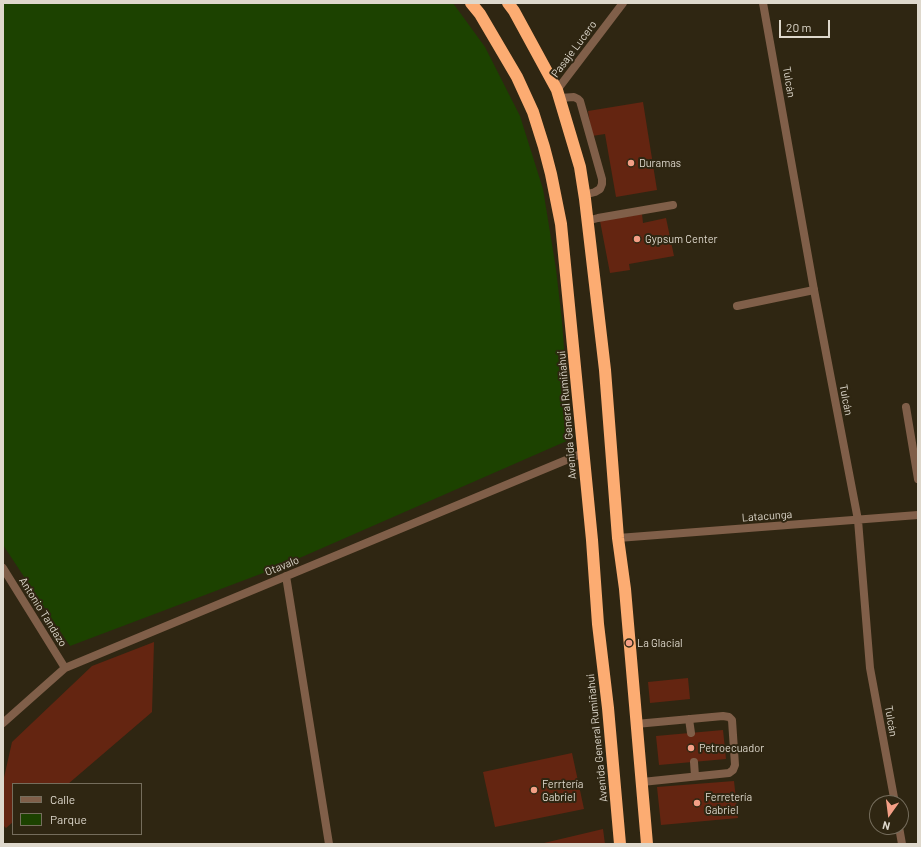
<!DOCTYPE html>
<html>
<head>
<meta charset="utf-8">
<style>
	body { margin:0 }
	#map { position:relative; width:921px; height:847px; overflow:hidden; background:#2f2612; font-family:Barlow,sans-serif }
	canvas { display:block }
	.frame { position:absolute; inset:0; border:4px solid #ded8cc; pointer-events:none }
	.legend { position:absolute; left:12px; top:783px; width:130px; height:52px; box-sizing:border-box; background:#2f2612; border:1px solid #756d5c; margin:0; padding:5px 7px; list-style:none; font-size:12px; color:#ded8cc }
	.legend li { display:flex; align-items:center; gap:8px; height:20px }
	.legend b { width:20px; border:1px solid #756d5c }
	.north { position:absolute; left:869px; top:795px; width:40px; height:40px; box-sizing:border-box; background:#2f2612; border:1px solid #756d5c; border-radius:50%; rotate:194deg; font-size:11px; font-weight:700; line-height:16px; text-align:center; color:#ded8cc }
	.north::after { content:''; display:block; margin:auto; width:14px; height:18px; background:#f39f86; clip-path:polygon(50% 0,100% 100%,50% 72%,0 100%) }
	.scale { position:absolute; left:779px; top:20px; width:51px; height:18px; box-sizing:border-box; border:2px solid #ded8cc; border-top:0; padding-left:5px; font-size:12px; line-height:14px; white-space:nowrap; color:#ded8cc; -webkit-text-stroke:3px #2f2612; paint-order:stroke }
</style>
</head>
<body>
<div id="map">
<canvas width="921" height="847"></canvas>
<div class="frame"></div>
<ul class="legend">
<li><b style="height:5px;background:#805f49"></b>Calle</li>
<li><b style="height:11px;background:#1c4200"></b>Parque</li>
</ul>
<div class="north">N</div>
<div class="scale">20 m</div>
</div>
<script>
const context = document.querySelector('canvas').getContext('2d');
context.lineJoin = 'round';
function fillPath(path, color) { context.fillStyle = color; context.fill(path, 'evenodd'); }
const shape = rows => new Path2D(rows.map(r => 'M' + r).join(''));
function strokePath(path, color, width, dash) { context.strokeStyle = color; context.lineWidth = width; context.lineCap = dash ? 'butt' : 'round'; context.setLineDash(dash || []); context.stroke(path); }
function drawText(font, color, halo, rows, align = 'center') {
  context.font = font + ' Barlow,sans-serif'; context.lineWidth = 4; context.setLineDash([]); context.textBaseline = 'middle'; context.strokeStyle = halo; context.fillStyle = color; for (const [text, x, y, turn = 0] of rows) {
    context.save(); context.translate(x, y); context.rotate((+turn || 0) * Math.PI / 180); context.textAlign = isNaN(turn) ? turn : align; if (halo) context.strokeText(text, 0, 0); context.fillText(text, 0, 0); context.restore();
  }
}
fillPath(shape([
	[3,3,453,3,485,47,520,116,543,189,556,269,562,321,567,388,569,440,279,567,70,646,3,545]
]), '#1c4200');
fillPath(shape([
	[643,102,657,190,616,197,605,134,592,136,588,111],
	[642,214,643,223,666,218,674,256,629,264,630,270,610,273,600,221],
	[154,642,152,712,68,784,13,784,13,822,6,828,3,825,3,782,12,742,92,666],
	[688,678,690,699,650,703,648,682],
	[723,730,726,759,659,765,656,736],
	[572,753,584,809,495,827,483,772],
	[734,781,738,818,661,825,657,787],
	[603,829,605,844,544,844,544,843]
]), '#642511');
strokePath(shape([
	[557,90,623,3],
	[560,98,574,97,578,99,580,101,602,179,602,184,600,189,595,192,584,195],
	[587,221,598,218,673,205],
	[737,306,814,290],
	[689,719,691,733],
	[636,724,723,716,729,717,732,720,735,765,733,770,729,773,642,782],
	[694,762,695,776]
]), '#805f49', 8);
strokePath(shape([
	[763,3,814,290,858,520,870,668,895,803],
	[906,407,918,479],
	[618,538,918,515],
	[3,568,65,668],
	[286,576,329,844],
	[3,723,65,668,583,453],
	[899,827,902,844]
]), '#805f49', 8);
strokePath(shape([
	[471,3,480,14,517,77,533,112,544,147,551,174,561,224,592,540,598,624,608,708,620,844],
	[508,3,514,11,557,90,580,167,585,199,605,370,618,538,625,589,647,844]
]), '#fcac72', 12);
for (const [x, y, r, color] of [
	[631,163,4,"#f39f86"],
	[637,239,4,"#f39f86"],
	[629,643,4,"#f39f86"],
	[691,748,4,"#f39f86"],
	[534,790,4,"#f39f86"],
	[697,803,4,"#f39f86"]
]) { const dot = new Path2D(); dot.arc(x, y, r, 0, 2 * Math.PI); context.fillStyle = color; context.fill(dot); strokePath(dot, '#2f2612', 1.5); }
drawText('11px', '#ded8cc', '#2f2612', [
	["Pasaje Lucero",574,49,-53],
	["Tulcán",789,82,80],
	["Tulcán",846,400,79],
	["Avenida General Rumiñahui",567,415,-95],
	["Latacunga",767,516,-4],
	["Otavalo",282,566,-22],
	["Antonio Tandazo",43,612,58],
	["Tulcán",891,721,80],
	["Avenida General Rumiñahui",597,738,-96]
]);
drawText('11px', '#ded8cc', '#2f2612', [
	["Duramas",639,163],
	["Gypsum Center",645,239],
	["La Glacial",637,643],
	["Petroecuador",699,748],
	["Ferrtería",542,784],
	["Gabriel",542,797],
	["Ferretería",705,797],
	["Gabriel",705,810]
], 'left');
</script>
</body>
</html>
